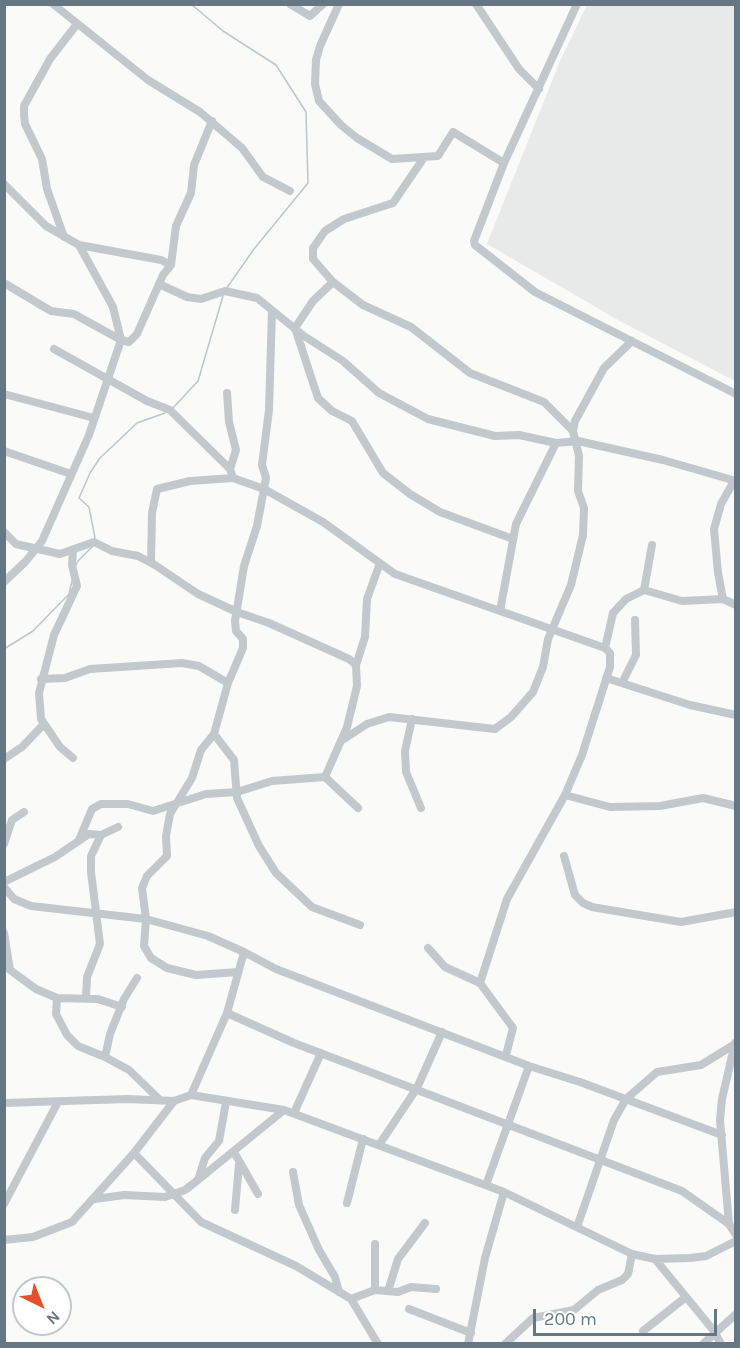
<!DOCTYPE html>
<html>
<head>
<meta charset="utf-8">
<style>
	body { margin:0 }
	#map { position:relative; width:740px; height:1348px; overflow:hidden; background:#fafaf8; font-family:Karla,sans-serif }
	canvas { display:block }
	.frame { position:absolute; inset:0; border:6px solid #647783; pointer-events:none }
	.north { position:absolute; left:12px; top:1276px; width:60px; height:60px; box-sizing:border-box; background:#fff; border:2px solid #c1c9cd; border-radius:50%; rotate:137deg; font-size:16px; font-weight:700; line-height:24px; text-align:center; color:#647783 }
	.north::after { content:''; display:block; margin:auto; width:21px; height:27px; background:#e5502c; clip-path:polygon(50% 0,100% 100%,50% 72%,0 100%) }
	.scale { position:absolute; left:533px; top:1309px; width:184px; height:27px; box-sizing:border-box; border:3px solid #647783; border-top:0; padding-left:8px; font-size:18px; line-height:21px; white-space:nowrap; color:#647783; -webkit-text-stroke:4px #fff; paint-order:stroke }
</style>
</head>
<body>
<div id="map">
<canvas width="740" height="1348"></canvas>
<div class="frame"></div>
<div class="north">N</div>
<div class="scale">200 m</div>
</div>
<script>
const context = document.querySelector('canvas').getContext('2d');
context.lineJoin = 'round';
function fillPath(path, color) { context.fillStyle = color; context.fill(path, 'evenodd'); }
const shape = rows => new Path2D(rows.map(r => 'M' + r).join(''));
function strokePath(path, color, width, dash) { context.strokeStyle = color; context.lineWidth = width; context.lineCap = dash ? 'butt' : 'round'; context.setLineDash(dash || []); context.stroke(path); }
fillPath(shape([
	[587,5,735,5,735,381,618,320,487,244,560,61]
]), '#e8e9e9');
strokePath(shape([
	[191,4,223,31,276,65,306,112,308,183,254,249,226,289],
	[172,409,198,381,223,296],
	[95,538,89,507,79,498,90,473,100,458,137,423,165,413],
	[75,567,78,561,93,546],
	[4,649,33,631,69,594,72,581]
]), '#bbc7cb', 1.5);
strokePath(shape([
	[53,4,148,80,200,112,242,148,263,177,290,191],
	[290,4,310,16,323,4],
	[339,4,320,46,316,60,315,84,319,101,341,125,357,138,392,159,438,156,453,132,504,163],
	[476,4,519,69,539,89],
	[577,4,504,163,474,241,475,245,535,292,736,394],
	[423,159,393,203,344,219,325,231,313,248,313,259,333,282,363,305,411,327,470,373,544,402,573,431],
	[4,184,46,226,79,245,161,260,171,265,176,226,191,193,194,165,212,121],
	[64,237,47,189,42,159,25,124,24,115,24,106,50,59,77,24],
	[333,282,313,301,295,328,318,398,332,411,352,421,383,473,410,494,440,512,513,539],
	[4,283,51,311,74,314,121,340,129,342,137,334,163,275,171,265],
	[159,284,187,297,201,299,225,291,257,298,304,336,343,361,379,393,428,419,495,436,519,435,556,443,578,441,663,460,736,481],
	[54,349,147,401,170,410,230,469],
	[227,393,229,422,236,450,230,469,233,478,264,489,323,522,395,574,605,648],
	[4,394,94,418],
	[4,451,71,474],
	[4,532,16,544,60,554,94,542,112,551,138,556,155,565,198,594,237,612,269,623,349,659,356,665,357,686,347,727,325,777,272,781,237,792,206,794,153,811,128,804,101,804,92,809,79,840],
	[73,551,72,565,77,586,54,635,39,693,41,719,60,747,73,758],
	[151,562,152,513,157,489,190,481,233,478],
	[4,582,26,561,42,541,89,435,121,340,113,307,79,245],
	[644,590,652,545],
	[723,599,718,573,714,529,721,504,734,481],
	[500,611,516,524,556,443],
	[356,665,365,637,367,599,380,563],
	[606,678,690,705,736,715],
	[41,679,65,678,90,669,182,663,199,666,228,683],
	[622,683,636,655,635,620],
	[412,719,405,751,406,772,421,808],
	[214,734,234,760,237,798,259,846,276,873,312,907,360,925],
	[344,739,367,724,389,717,495,729,511,717,533,692,543,667,548,639,571,585,583,535,584,508,578,491,579,456,573,431,575,421,604,368,632,341],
	[4,759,22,747,44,724],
	[325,777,358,808],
	[565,795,610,807,660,806,703,798,736,806],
	[4,844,12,820,24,812],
	[564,856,575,895,583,903,592,907,681,922,736,912],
	[4,882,55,857,89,834,101,835],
	[4,887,14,899,31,906,146,919,208,936,244,952,227,1013,191,1095],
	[4,933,10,970,36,989,57,998,98,999,122,1007],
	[428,948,445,967,480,983],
	[244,952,276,969,529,1066,580,1082,722,1135],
	[238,972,196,975,167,968,151,958,144,946,146,919,142,888,147,876,167,856,166,836,170,814,192,778,201,750,214,734,228,683,243,648,243,639,236,631,235,621,244,566,257,526,266,478,262,465,269,410,272,311],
	[137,978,124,999,110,1034,105,1057,129,1070,160,1100],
	[57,998,56,1014,67,1035,78,1046,105,1057],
	[86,998,87,977,100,944,91,872,91,856,101,835,118,827],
	[227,1013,294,1043,682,1191,729,1224],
	[735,1043,722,1099,720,1120,729,1224,736,1235],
	[506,1055,513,1028,480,983,507,899,565,795,582,755,610,667,610,653,605,648,613,613,626,599,644,590,682,601,723,599,736,605],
	[4,1103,127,1099,174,1101,191,1095,284,1110,504,1192,632,1254,655,1259,690,1258,706,1256,736,1241],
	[294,1113,321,1053],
	[379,1145,417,1088,442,1032],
	[234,1152,258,1194],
	[134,1153,201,1222,296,1266,351,1299,378,1344],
	[293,1172,299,1205,319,1250,335,1277,339,1292],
	[198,1180,284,1110],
	[486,1185,529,1066],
	[95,1199,124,1195,165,1197,185,1190,198,1180,205,1158,219,1141,226,1102],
	[347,1203,363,1139],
	[4,1204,58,1102],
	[235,1210,239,1164],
	[577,1227,614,1120,626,1099,657,1072,701,1065,735,1044],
	[4,1240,33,1237,72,1222,134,1153,174,1101],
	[655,1259,714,1331,721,1344],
	[375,1290,375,1244],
	[388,1291,398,1259,425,1223],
	[351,1299,375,1290,398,1292,411,1287,436,1289],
	[409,1309,471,1333],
	[643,1331,686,1297],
	[468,1344,485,1258,504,1192],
	[505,1344,533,1318,574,1310,598,1290,622,1280,628,1274,632,1254],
	[703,1344,736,1314]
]), '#c3c8cc', 8);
</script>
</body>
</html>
